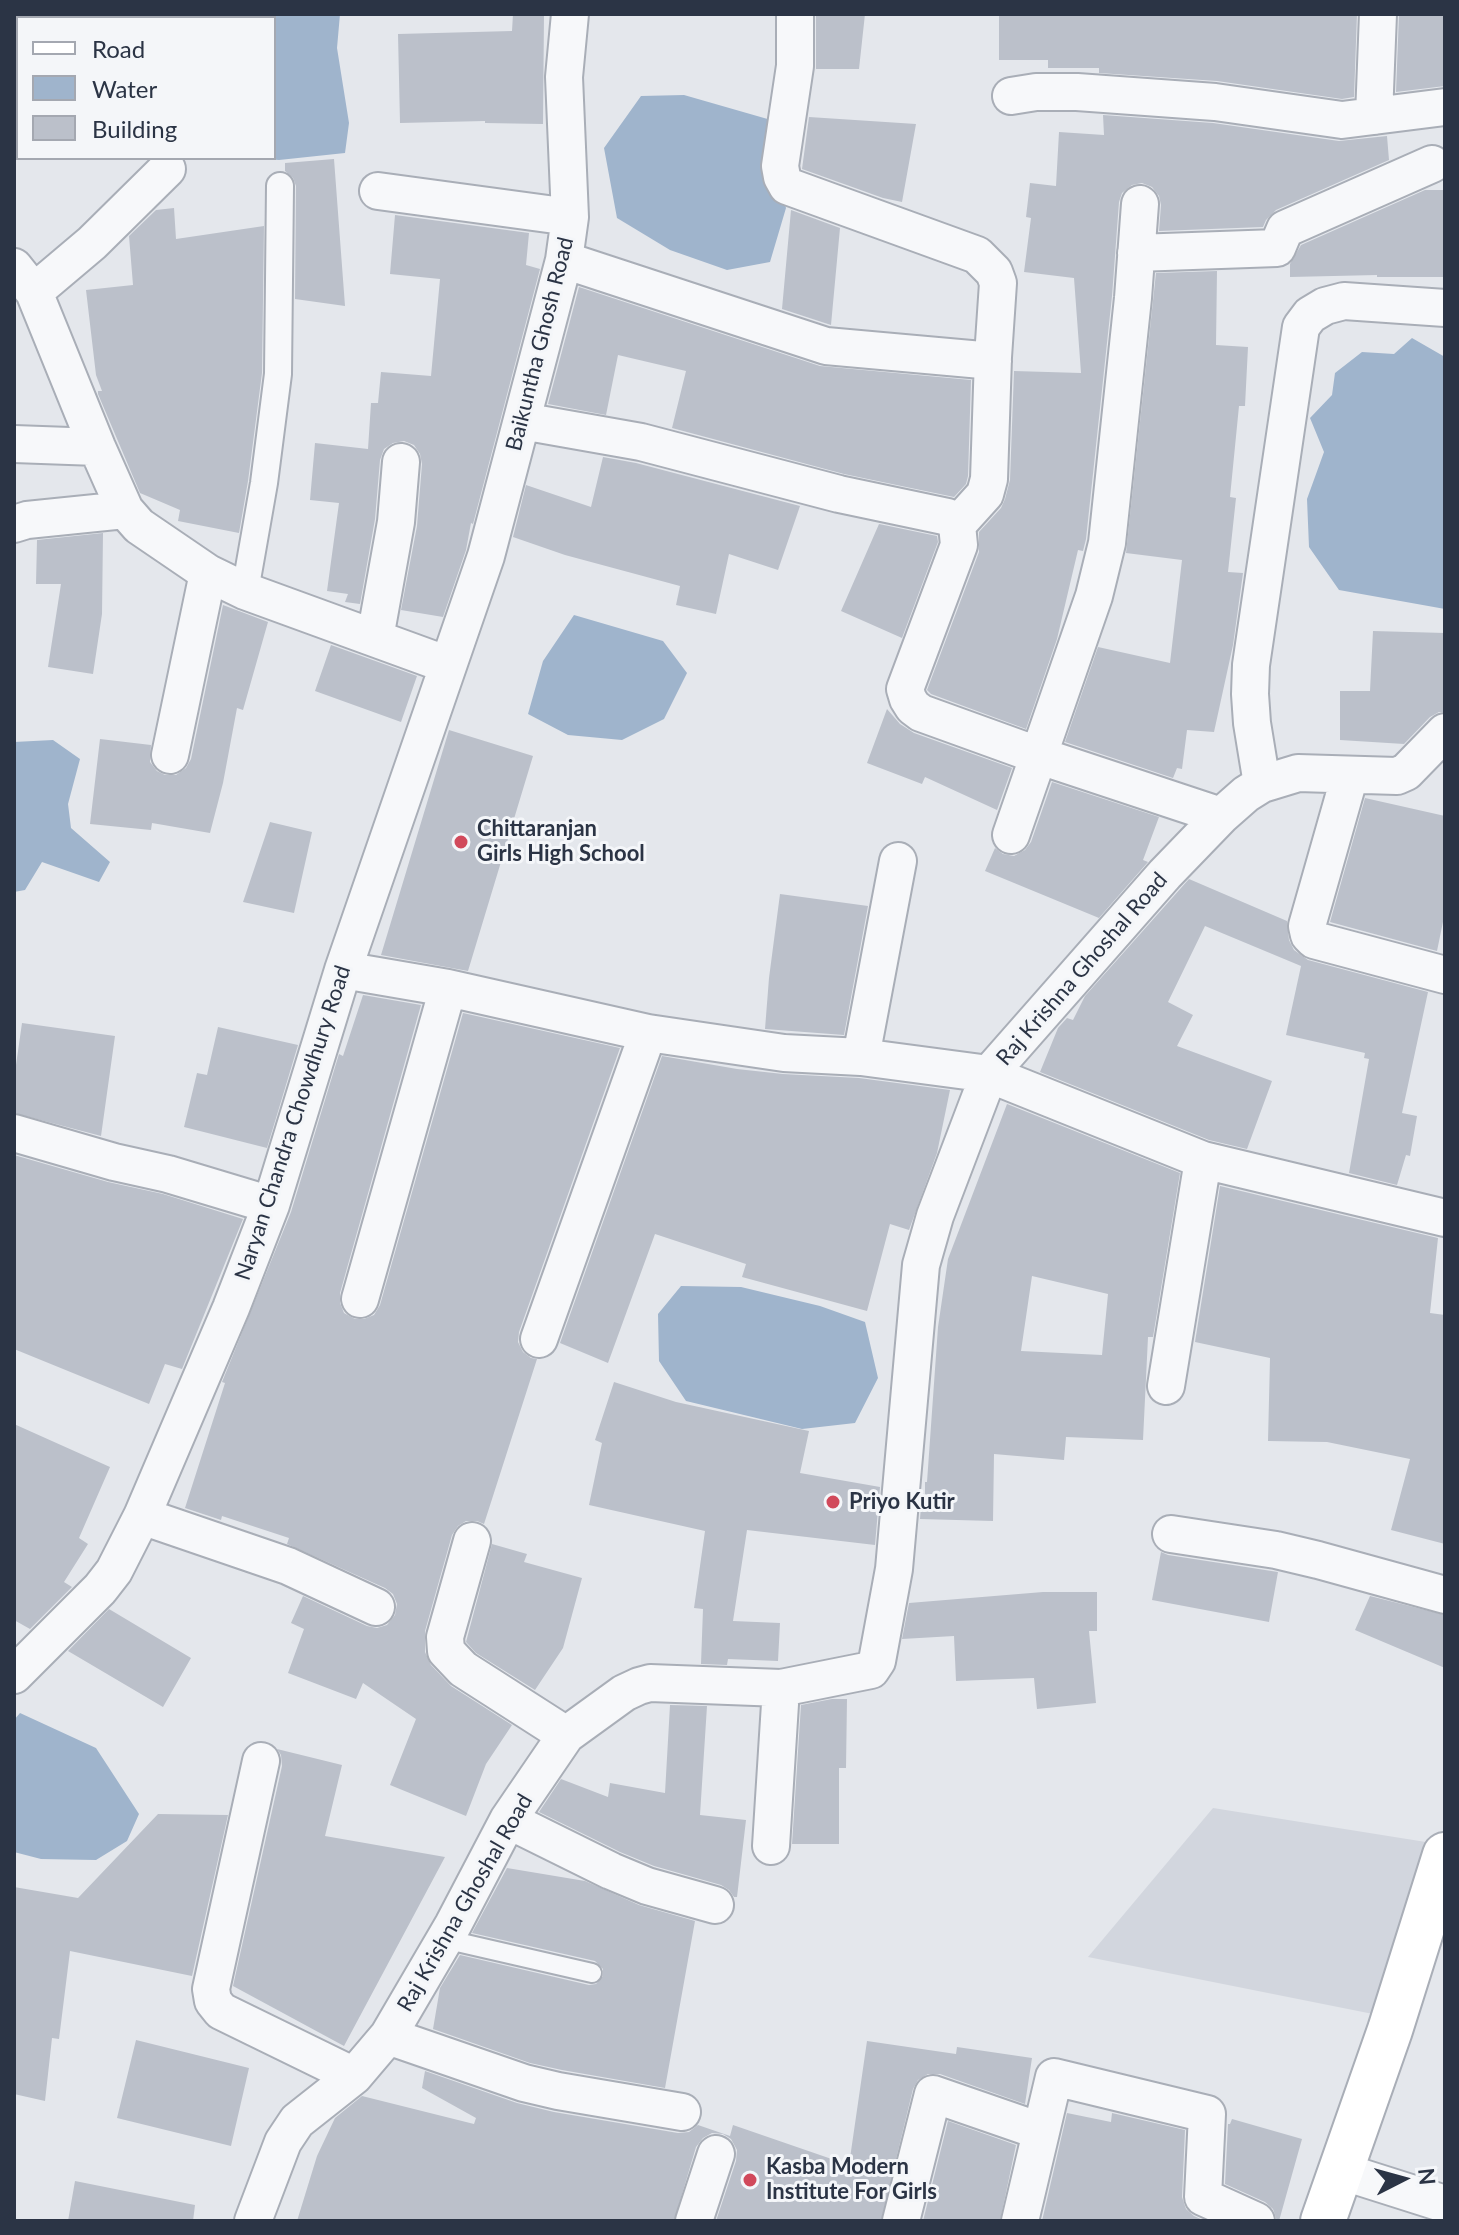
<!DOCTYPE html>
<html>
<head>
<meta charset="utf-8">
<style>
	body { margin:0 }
	#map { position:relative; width:1459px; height:2235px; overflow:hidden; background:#e4e7ec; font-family:Lato,sans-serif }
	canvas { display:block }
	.frame { position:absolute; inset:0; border:16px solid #2b3445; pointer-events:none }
	.legend { position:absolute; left:16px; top:16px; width:260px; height:144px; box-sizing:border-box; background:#f4f6f9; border:2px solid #a4a8b1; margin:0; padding:10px 14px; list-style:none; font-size:24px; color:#2b3445 }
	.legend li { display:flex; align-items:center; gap:16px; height:40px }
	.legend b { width:40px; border:2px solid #a4a8b1 }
	.north { position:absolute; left:1363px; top:2139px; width:80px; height:80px; -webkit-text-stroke:6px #f4f6f9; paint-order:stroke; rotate:84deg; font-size:22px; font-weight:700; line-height:32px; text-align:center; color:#2b3445 }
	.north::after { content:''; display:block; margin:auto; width:28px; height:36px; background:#2b3445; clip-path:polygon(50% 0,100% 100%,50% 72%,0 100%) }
</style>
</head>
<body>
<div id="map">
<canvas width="1459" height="2235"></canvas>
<div class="frame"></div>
<ul class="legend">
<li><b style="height:10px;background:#fff"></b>Road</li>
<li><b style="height:22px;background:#9fb4cc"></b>Water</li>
<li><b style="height:22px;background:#bbc0ca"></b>Building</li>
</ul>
<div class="north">N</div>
</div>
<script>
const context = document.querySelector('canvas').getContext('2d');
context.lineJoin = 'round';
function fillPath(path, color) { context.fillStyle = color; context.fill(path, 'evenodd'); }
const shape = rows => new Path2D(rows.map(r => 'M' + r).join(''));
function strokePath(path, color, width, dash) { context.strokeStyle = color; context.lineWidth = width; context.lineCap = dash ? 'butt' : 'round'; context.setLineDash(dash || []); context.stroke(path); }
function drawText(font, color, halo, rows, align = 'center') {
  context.font = font + ' Lato,sans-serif'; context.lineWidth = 6; context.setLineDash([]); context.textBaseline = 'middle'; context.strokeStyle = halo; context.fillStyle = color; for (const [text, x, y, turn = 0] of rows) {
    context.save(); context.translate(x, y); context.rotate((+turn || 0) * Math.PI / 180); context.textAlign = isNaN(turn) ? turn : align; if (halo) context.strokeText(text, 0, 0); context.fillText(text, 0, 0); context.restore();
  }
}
fillPath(shape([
	[1213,1808,1432,1843,1388,2017,1088,1957]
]), '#d2d6de');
fillPath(shape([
	[156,14,340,14,337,48,349,123,345,153,279,160,253,158,274,158,274,18,156,18],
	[684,95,771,120,778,182,786,208,770,262,727,270,670,250,617,218,604,148,641,96],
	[1412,338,1445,357,1445,609,1339,590,1309,547,1307,499,1324,452,1310,418,1332,395,1335,373,1362,352,1394,354],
	[574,615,663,641,687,673,664,719,622,740,568,735,528,714,543,661],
	[53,740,80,759,68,804,71,828,110,862,99,882,42,862,25,890,14,892,14,742],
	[681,1286,741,1287,820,1306,865,1322,878,1378,855,1423,802,1429,686,1401,659,1361,658,1314],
	[20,1713,96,1748,139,1814,127,1841,96,1860,41,1859,14,1852,14,1720]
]), '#9fb4cc');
fillPath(shape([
	[513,14,544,14,543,124,485,123,485,121,400,123,398,34,512,31],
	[816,14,865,14,859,69,816,69],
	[999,14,1357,14,1354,97,1342,99,1217,81,1099,73,1099,68,1048,68,1048,60,999,60],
	[1399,14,1445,14,1445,86,1396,92],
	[1103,115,1213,123,1339,141,1387,136,1389,160,1276,210,1266,220,1263,227,1159,231,1161,205,1159,196,1152,187,1142,183,1132,185,1122,193,1119,202,1112,296,1086,539,1083,551,1078,550,1057,639,1026,729,931,694,927,690,979,552,979,532,1001,508,1005,499,1010,480,1014,371,1081,373,1074,278,1024,272,1031,218,1026,217,1030,183,1056,186,1059,132,1104,135],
	[809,117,916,124,902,202,883,198,802,169],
	[334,159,345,306,295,299,296,186,293,178,285,171,285,163],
	[1425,190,1445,190,1445,277,1377,277,1377,275,1290,277,1290,264,1301,245],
	[174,208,176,239,264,226,262,373,248,481,239,533,178,521,180,510,140,493,98,394,98,391,102,391,96,375,86,290,133,285,129,236,156,210],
	[791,210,840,228,831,325,782,309],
	[395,215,529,233,526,265,540,269,473,524,471,523,466,550,443,617,401,610,417,526,422,464,420,454,414,445,404,441,393,443,384,449,380,460,375,519,360,604,345,602,348,594,327,591,339,503,310,500,315,443,368,449,371,403,378,403,381,372,431,376,440,279,390,274],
	[1217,271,1216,345,1248,347,1245,406,1239,406,1230,497,1236,498,1228,572,1243,573,1233,645,1214,732,1187,730,1182,769,1177,768,1173,778,1065,742,1098,647,1170,663,1182,560,1126,553,1156,273],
	[579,287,820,366,971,380,968,476,966,484,954,497,844,474,672,428,686,371,618,355,606,415,548,404],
	[603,457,636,463,800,506,778,570,729,554,716,614,676,605,680,586,565,555,513,537,526,485,591,507],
	[879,524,937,536,938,542,902,638,841,611],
	[103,533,102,614,93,674,48,667,61,584,36,584,37,540],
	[223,605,268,622,243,710,237,708,223,783,210,833,152,823,151,830,90,824,100,739,151,745,150,762,157,771,165,775,176,775,186,768,191,759],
	[1373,631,1445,633,1445,712,1439,712,1430,717,1404,744,1340,740,1340,691,1370,691],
	[331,645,417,676,401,722,315,691],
	[887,709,900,724,914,733,1012,768,997,810,925,777,922,784,867,763],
	[449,730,533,756,468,971,381,955],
	[1052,782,1159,817,1143,860,1148,862,1099,918,985,871,995,848,1003,854,1014,856,1025,850,1031,842],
	[1365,798,1445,816,1445,912,1437,951,1330,922],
	[270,822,312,832,294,913,243,902],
	[1189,879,1287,921,1289,940,1294,950,1308,960,1428,992,1402,1113,1417,1116,1410,1156,1406,1155,1397,1185,1349,1173,1369,1059,1364,1058,1365,1053,1286,1035,1301,966,1205,926,1168,1002,1193,1015,1177,1046,1272,1081,1247,1149,1209,1140,1040,1072,1058,1028,1067,1018,1073,1020,1085,996],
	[780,894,868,906,844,1035,765,1029,769,978],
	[363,995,421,1005,340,1293,340,1303,344,1313,355,1319,364,1319,374,1315,380,1305,463,1013,620,1048,519,1332,518,1342,523,1352,531,1358,537,1359,484,1524,477,1521,466,1521,458,1526,452,1535,425,1631,425,1652,431,1665,451,1686,512,1725,486,1764,466,1816,390,1785,416,1719,363,1683,356,1699,288,1673,304,1629,291,1623,303,1596,367,1626,377,1628,387,1625,395,1615,397,1604,393,1594,385,1588,287,1544,289,1538,222,1516,221,1520,185,1508,225,1383,222,1382,291,1212,339,1054,343,1056],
	[22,1023,115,1036,101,1136,14,1113,14,1079],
	[218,1027,298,1045,267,1148,184,1127,197,1073,207,1075],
	[662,1056,737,1069,783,1074,859,1078,950,1090,937,1153,909,1230,890,1224,867,1311,742,1277,746,1264,655,1234,608,1363,560,1343],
	[1007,1104,1180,1173,1153,1337,1148,1337,1143,1440,1066,1437,1064,1460,994,1454,993,1521,920,1519,922,1494,925,1494,925,1482,927,1482,938,1327,948,1259],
	[1032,1276,1108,1294,1102,1355,1021,1351],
	[14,1155,108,1182,163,1194,243,1219,182,1369,165,1364,149,1404,14,1349],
	[1220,1186,1438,1238,1430,1313,1445,1315,1445,1544,1391,1530,1410,1459,1327,1442,1268,1441,1270,1358,1195,1342],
	[614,1382,676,1402,809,1431,800,1473,880,1487,875,1545,747,1530,733,1621,780,1623,778,1661,728,1659,727,1665,701,1664,703,1609,694,1608,705,1531,589,1505,602,1443,595,1440],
	[14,1424,110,1467,79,1538,88,1544,64,1582,72,1587,30,1629,14,1620],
	[492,1544,527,1554,524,1562,582,1578,563,1648,535,1690,476,1653,466,1642],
	[1161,1552,1168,1555,1278,1572,1269,1622,1152,1600],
	[1043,1592,1097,1592,1097,1631,1089,1631,1096,1703,1037,1709,1034,1678,956,1681,954,1636,902,1639,909,1603],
	[1370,1596,1445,1615,1445,1668,1355,1630],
	[109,1609,191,1658,163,1707,68,1651],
	[832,1699,847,1699,846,1768,839,1768,839,1844,792,1844,801,1705],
	[670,1705,707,1706,700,1815,746,1820,737,1897,734,1897,729,1890,721,1885,654,1866,620,1852,539,1812,561,1779,608,1797,610,1783,665,1793],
	[277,1749,342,1765,325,1836,445,1857,344,2046,233,1986,282,1766,281,1755],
	[158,1814,228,1815,192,1976,70,1951,59,2039,52,2038,45,2101,14,2094,14,1887,78,1898],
	[507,1868,585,1881,639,1905,695,1921,665,2088,562,2070,530,2063,433,2029,440,1988,460,1955,589,1985,596,1984,603,1976,603,1969,595,1961,472,1933],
	[136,2040,249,2068,231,2146,117,2118],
	[867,2041,956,2054,957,2047,1032,2058,1025,2104,940,2074,928,2074,918,2080,913,2089,881,2221,716,2221,736,2161,737,2150,731,2139,723,2134,712,2133,703,2138,696,2147,674,2221,297,2221,317,2156,335,2118,362,2096,474,2124,476,2118,422,2088,425,2071,517,2103,554,2112,678,2133,689,2132,698,2125,730,2136,733,2125,849,2165],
	[1067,2113,1111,2122,1112,2113,1185,2130,1182,2197,1186,2209,1194,2216,1205,2221,1042,2221],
	[1232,2119,1302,2139,1279,2221,1277,2221,1273,2209,1265,2202,1225,2184,1228,2124,1230,2124],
	[948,2121,1016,2145,1000,2221,923,2221],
	[75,2181,195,2205,193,2221,68,2221]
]), '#bbc0ca');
const service = shape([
	[444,1939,592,1973]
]);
const pedestrian = shape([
	[245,591,264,483,278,374,280,186]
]);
const minor = shape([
	[795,14,795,66,780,166,782,177,787,186,977,255,994,272,998,283,993,357,989,479,985,494,957,525],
	[1011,96,1036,92,1077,92,1215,102,1342,120,1445,107],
	[1374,116,1378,14],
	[378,191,570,217],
	[1136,253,1277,248,1285,229,1432,164],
	[564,260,826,346,993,361],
	[14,267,34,292,97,447,125,510,139,526,208,573,245,591,448,665],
	[34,292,92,243,167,169],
	[522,421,641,442,839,494,948,517,957,525,959,545,905,689,908,699,913,707,921,713,1040,756,1221,816],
	[14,444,97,447],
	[14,524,27,520,125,510],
	[375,638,396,522,401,462],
	[170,755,208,573],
	[1350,775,1307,926,1309,935,1314,940,1445,975],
	[1262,784,1252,723,1250,694,1251,665,1301,327,1310,315,1325,306,1344,301,1445,308],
	[1011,835,1094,596,1107,543,1133,298,1140,204],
	[343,970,448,988,648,1033,784,1053,861,1057,989,1074,1203,1160,1445,1218],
	[861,1057,898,861],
	[14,1133,114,1162,168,1174,271,1205],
	[360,1299,448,988],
	[539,1339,648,1033],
	[1166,1386,1203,1160],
	[142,1516,288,1566,376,1607],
	[1171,1534,1276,1550,1318,1560,1445,1595],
	[472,1541,445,1637,446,1651,463,1669,566,1735],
	[14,1675,100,1589,114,1571,142,1516,231,1308,271,1205,343,970,486,556,564,260,570,217,564,77,570,14],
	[261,1761,211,1989,213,2001,221,2011,354,2076],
	[508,1820,611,1871,647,1886,715,1905],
	[771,1846,781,1688],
	[388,2036,524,2083,558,2091,682,2112],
	[1341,2171,1445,2204],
	[253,2221,283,2142,297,2121,354,2076,388,2036,453,1925,508,1820,566,1735,624,1693,639,1686,650,1683,781,1688,871,1670,877,1661,894,1569,921,1265,935,1216,989,1074,1165,874,1221,816,1246,794,1262,784,1298,773,1397,776,1406,772,1445,732],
	[694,2221,716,2154],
	[901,2221,933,2094,1040,2131],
	[1020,2221,1054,2077,1207,2114,1203,2197,1256,2221]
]);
const secondary = shape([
	[1323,2221,1390,2030,1445,1855]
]);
strokePath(service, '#a9aeb7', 22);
strokePath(pedestrian, '#a9aeb7', 30);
strokePath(minor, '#a9aeb7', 40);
strokePath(secondary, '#a9aeb7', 48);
strokePath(service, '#f7f8fa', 18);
strokePath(pedestrian, '#f7f8fa', 26);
strokePath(minor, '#f7f8fa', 36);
strokePath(secondary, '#fff', 44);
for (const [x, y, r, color] of [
	[461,842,8,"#d1495b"],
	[833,1502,8,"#d1495b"],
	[750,2180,8,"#d1495b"]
]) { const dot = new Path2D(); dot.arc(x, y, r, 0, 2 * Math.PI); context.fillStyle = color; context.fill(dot); strokePath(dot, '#f4f6f9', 3); }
drawText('22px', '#2b3445', '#f4f6f9', [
	["Baikuntha Ghosh Road",540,344,-76],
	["Raj Krishna Ghoshal Road",1082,969,-49],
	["Naryan Chandra Chowdhury Road",293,1123,-72],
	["Raj Krishna Ghoshal Road",465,1903,-60]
]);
drawText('bold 22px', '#2b3445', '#f4f6f9', [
	["Chittaranjan",477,829],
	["Girls High School",477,854],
	["Priyo Kutir",849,1502],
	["Kasba Modern",766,2167],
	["Institute For Girls",766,2192]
], 'left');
</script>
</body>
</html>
